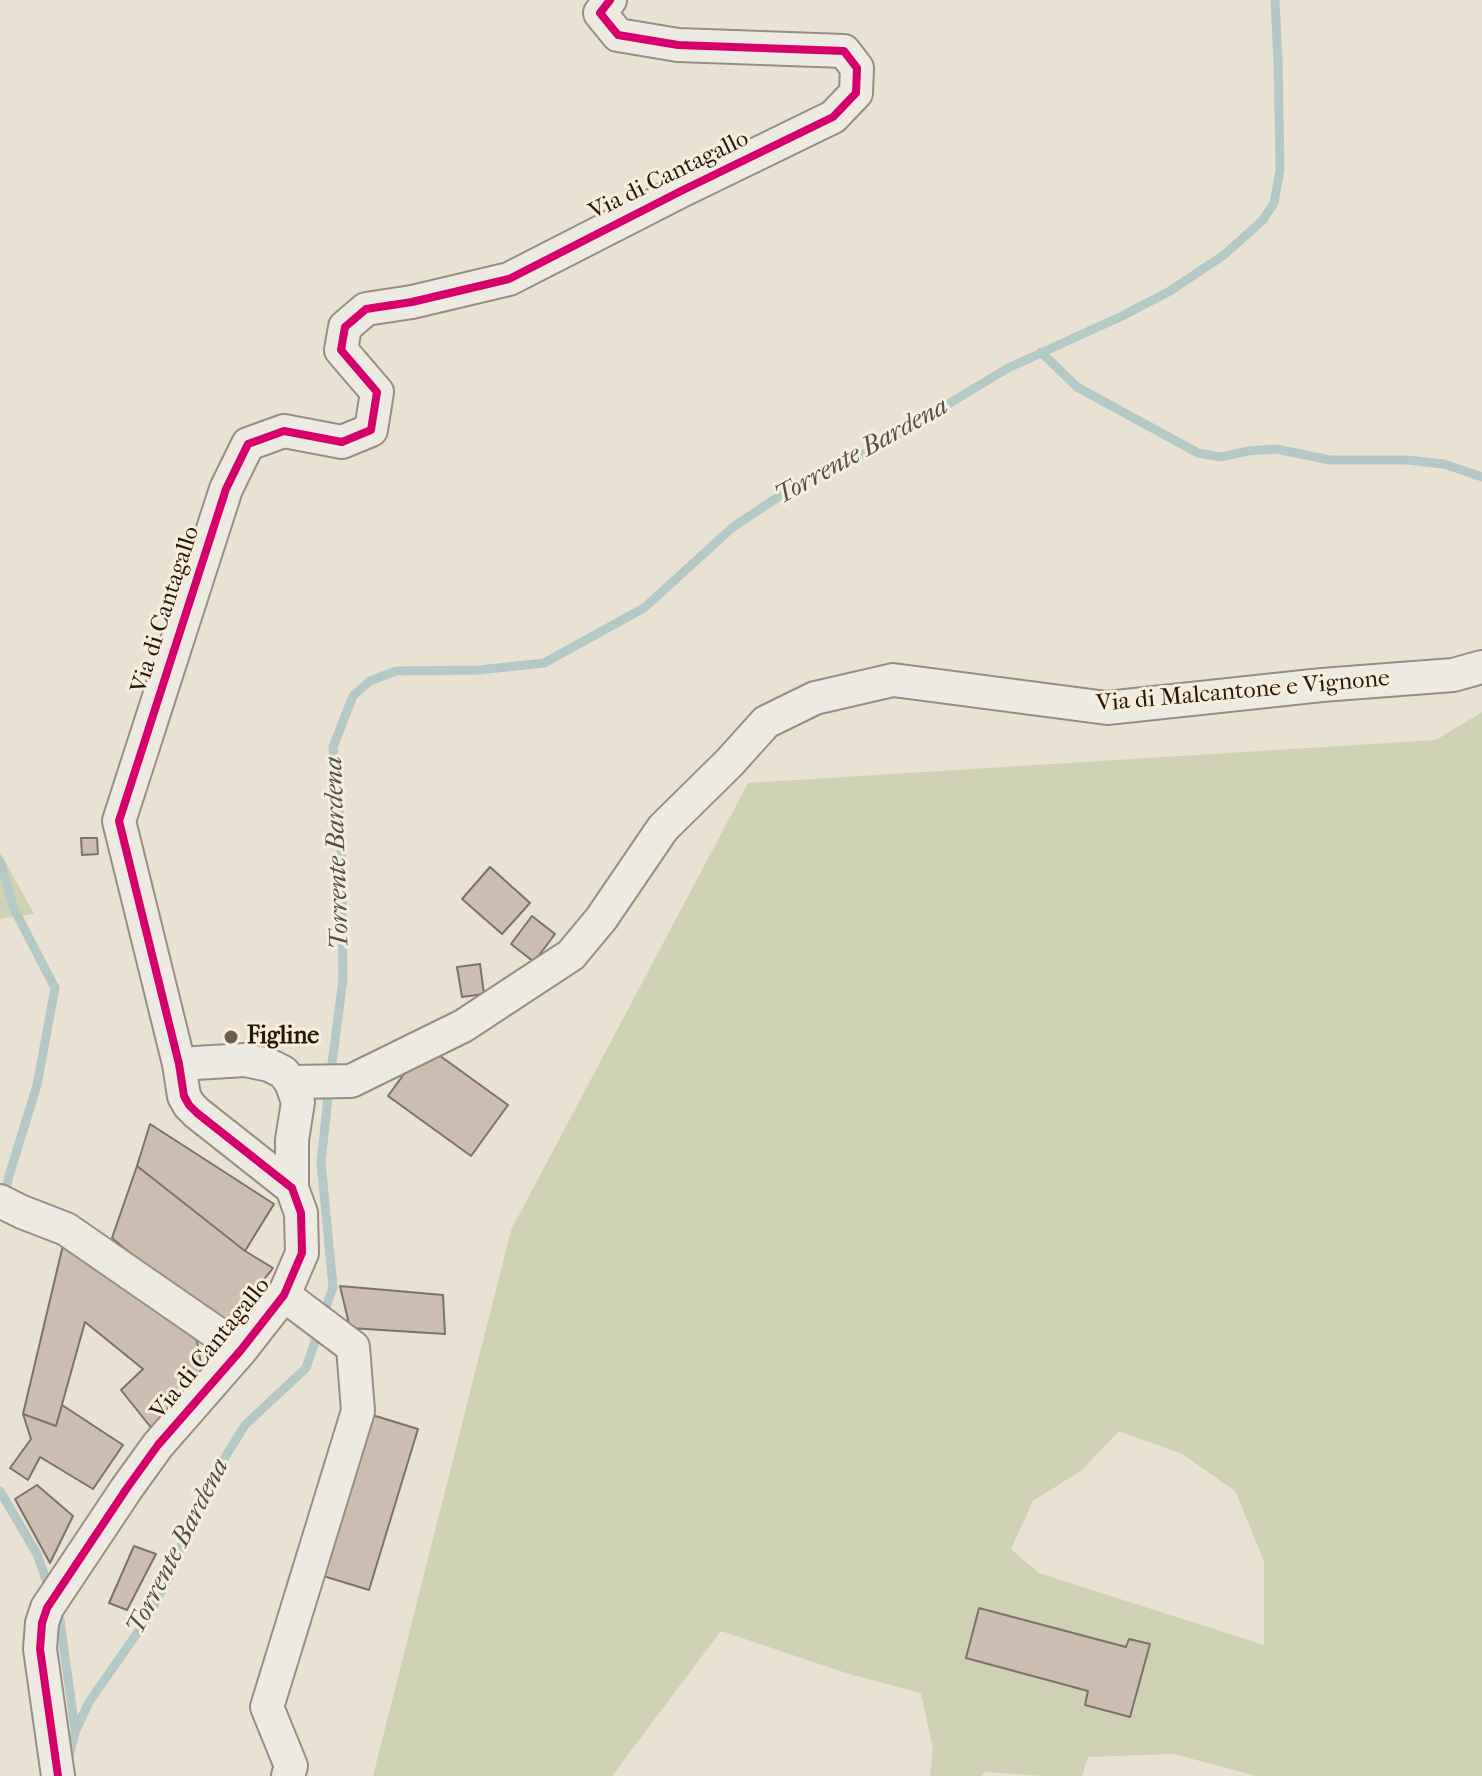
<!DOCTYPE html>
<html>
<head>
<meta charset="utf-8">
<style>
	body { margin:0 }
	canvas { display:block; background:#e9e2d3 }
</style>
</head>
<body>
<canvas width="1482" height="1776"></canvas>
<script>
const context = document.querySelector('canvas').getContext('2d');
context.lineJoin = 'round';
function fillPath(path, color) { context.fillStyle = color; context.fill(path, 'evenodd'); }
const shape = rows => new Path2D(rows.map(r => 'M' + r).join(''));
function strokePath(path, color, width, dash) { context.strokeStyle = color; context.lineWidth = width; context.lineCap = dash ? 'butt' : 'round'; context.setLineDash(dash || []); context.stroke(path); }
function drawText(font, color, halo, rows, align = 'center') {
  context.font = font + ' "IM FELL French Canon",serif'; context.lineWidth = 6; context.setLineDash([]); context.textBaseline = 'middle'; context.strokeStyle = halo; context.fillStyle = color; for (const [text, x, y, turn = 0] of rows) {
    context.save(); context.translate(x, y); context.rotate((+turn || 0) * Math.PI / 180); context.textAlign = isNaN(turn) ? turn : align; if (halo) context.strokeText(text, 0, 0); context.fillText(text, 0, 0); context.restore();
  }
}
fillPath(shape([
	[1482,712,1482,1776,1256,1776,1174,1754,1088,1757,1082,1776,1042,1776,985,1772,982,1776,930,1776,933,1749,921,1693,849,1674,721,1631,612,1776,373,1776,511,1230,748,783,1436,740],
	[1119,1431,1182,1454,1235,1491,1264,1561,1264,1645,1039,1573,1011,1549,1033,1501,1082,1470],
	[0,852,34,914,0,919]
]), '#ced2b3');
strokePath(shape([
	[1041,352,1077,387,1198,453,1221,457,1248,451,1276,449,1330,460,1407,460,1444,464,1482,477],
	[0,861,14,909,55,988,37,1085,9,1176,4,1199],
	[323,1316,333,1287,321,1162,331,1071,343,979,341,830,333,747,353,696,370,681,396,671,479,670,544,663,644,608,733,527,802,481,872,450,1008,368,1120,317,1170,291,1224,255,1263,220,1274,203,1280,170,1278,61,1275,0],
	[0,1491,37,1554,50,1591],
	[57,1609,60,1620,75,1729],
	[68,1761,75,1732,89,1702,147,1619,170,1574,203,1493,245,1425,306,1368,319,1330]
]), '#b4c8c5', 9);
const building = shape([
	[81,838,97,838,98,854,82,855,81,838],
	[490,867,530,903,502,934,462,899,490,867],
	[532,916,555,934,534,962,511,944,532,916],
	[480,964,484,994,462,997,457,967,480,964],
	[425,1045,508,1105,471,1156,388,1096,425,1045],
	[150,1124,274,1204,245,1251,137,1166,150,1124],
	[137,1166,245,1251,273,1268,224,1331,112,1238,137,1166],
	[63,1245,177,1322,197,1341,202,1370,153,1430,121,1390,143,1369,85,1322,56,1426,23,1414,63,1245],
	[340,1286,443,1295,445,1334,350,1328,340,1286],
	[62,1405,123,1445,93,1489,40,1457,28,1480,10,1468,31,1439,23,1414,56,1426,62,1405],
	[369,1414,418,1429,369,1590,320,1575,369,1414],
	[37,1485,73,1516,50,1563,15,1499,37,1485],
	[134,1546,156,1554,127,1610,109,1603,134,1546],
	[979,1608,1126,1647,1129,1639,1150,1644,1130,1717,1085,1705,1088,1691,966,1658,979,1608]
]);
fillPath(building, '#cebdb1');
strokePath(building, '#7a7369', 2);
const minor = shape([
	[179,1064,245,1060,269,1065,283,1072,291,1082,298,1102,292,1140,292,1188],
	[291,1082,351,1081,463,1026,571,955,601,919,663,828,729,763,766,722,815,698,893,680,1107,708,1322,685,1453,675,1482,667],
	[0,1201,22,1212,66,1229,241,1350],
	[284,1295,353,1347,358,1411,267,1707,291,1766,288,1776],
	[58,1776,40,1649,42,1623,47,1608,127,1488,158,1445,241,1350,284,1295,302,1253,301,1213,292,1188,197,1113,189,1105,184,1096,179,1064,119,821,226,489,248,444,284,431,342,442,371,430,377,392,341,350,345,327,366,309,412,302,509,279,681,191,833,117,856,93,857,68,844,51,678,45,618,35,600,13,610,0]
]);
strokePath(minor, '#958e85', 36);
strokePath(minor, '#edeae2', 32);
strokePath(shape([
	[58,1776,40,1649,42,1623,47,1608,127,1488,158,1445,241,1350,284,1295,302,1253,301,1213,292,1188,197,1113,189,1105,184,1096,179,1064,119,821,226,489,248,444,284,431,342,442,371,430,377,392,341,350,345,327,366,309,412,302,509,279,681,191,833,117,856,93,857,68,844,51,678,45,618,35,600,13,610,0]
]), '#d6006c', 8);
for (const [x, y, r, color] of [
	[231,1037,8,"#6c5d50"]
]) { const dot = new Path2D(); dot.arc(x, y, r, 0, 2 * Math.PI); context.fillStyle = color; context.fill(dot); strokePath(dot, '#f6eedd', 3); }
drawText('24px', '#291609', '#f6eedd', [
	["Via di Cantagallo",669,176,-26],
	["Via di Cantagallo",166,610,-72],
	["Via di Malcantone e Vignone",1243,692,-5],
	["Via di Cantagallo",211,1349,-51]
]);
drawText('bold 24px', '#291609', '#f6eedd', [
	["Figline",247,1037]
], 'left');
drawText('italic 26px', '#525049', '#f6eedd', [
	["Torrente Bardena",862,452,-29],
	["Torrente Bardena",338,853,-92],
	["Torrente Bardena",179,1547,-63]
]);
</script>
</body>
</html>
